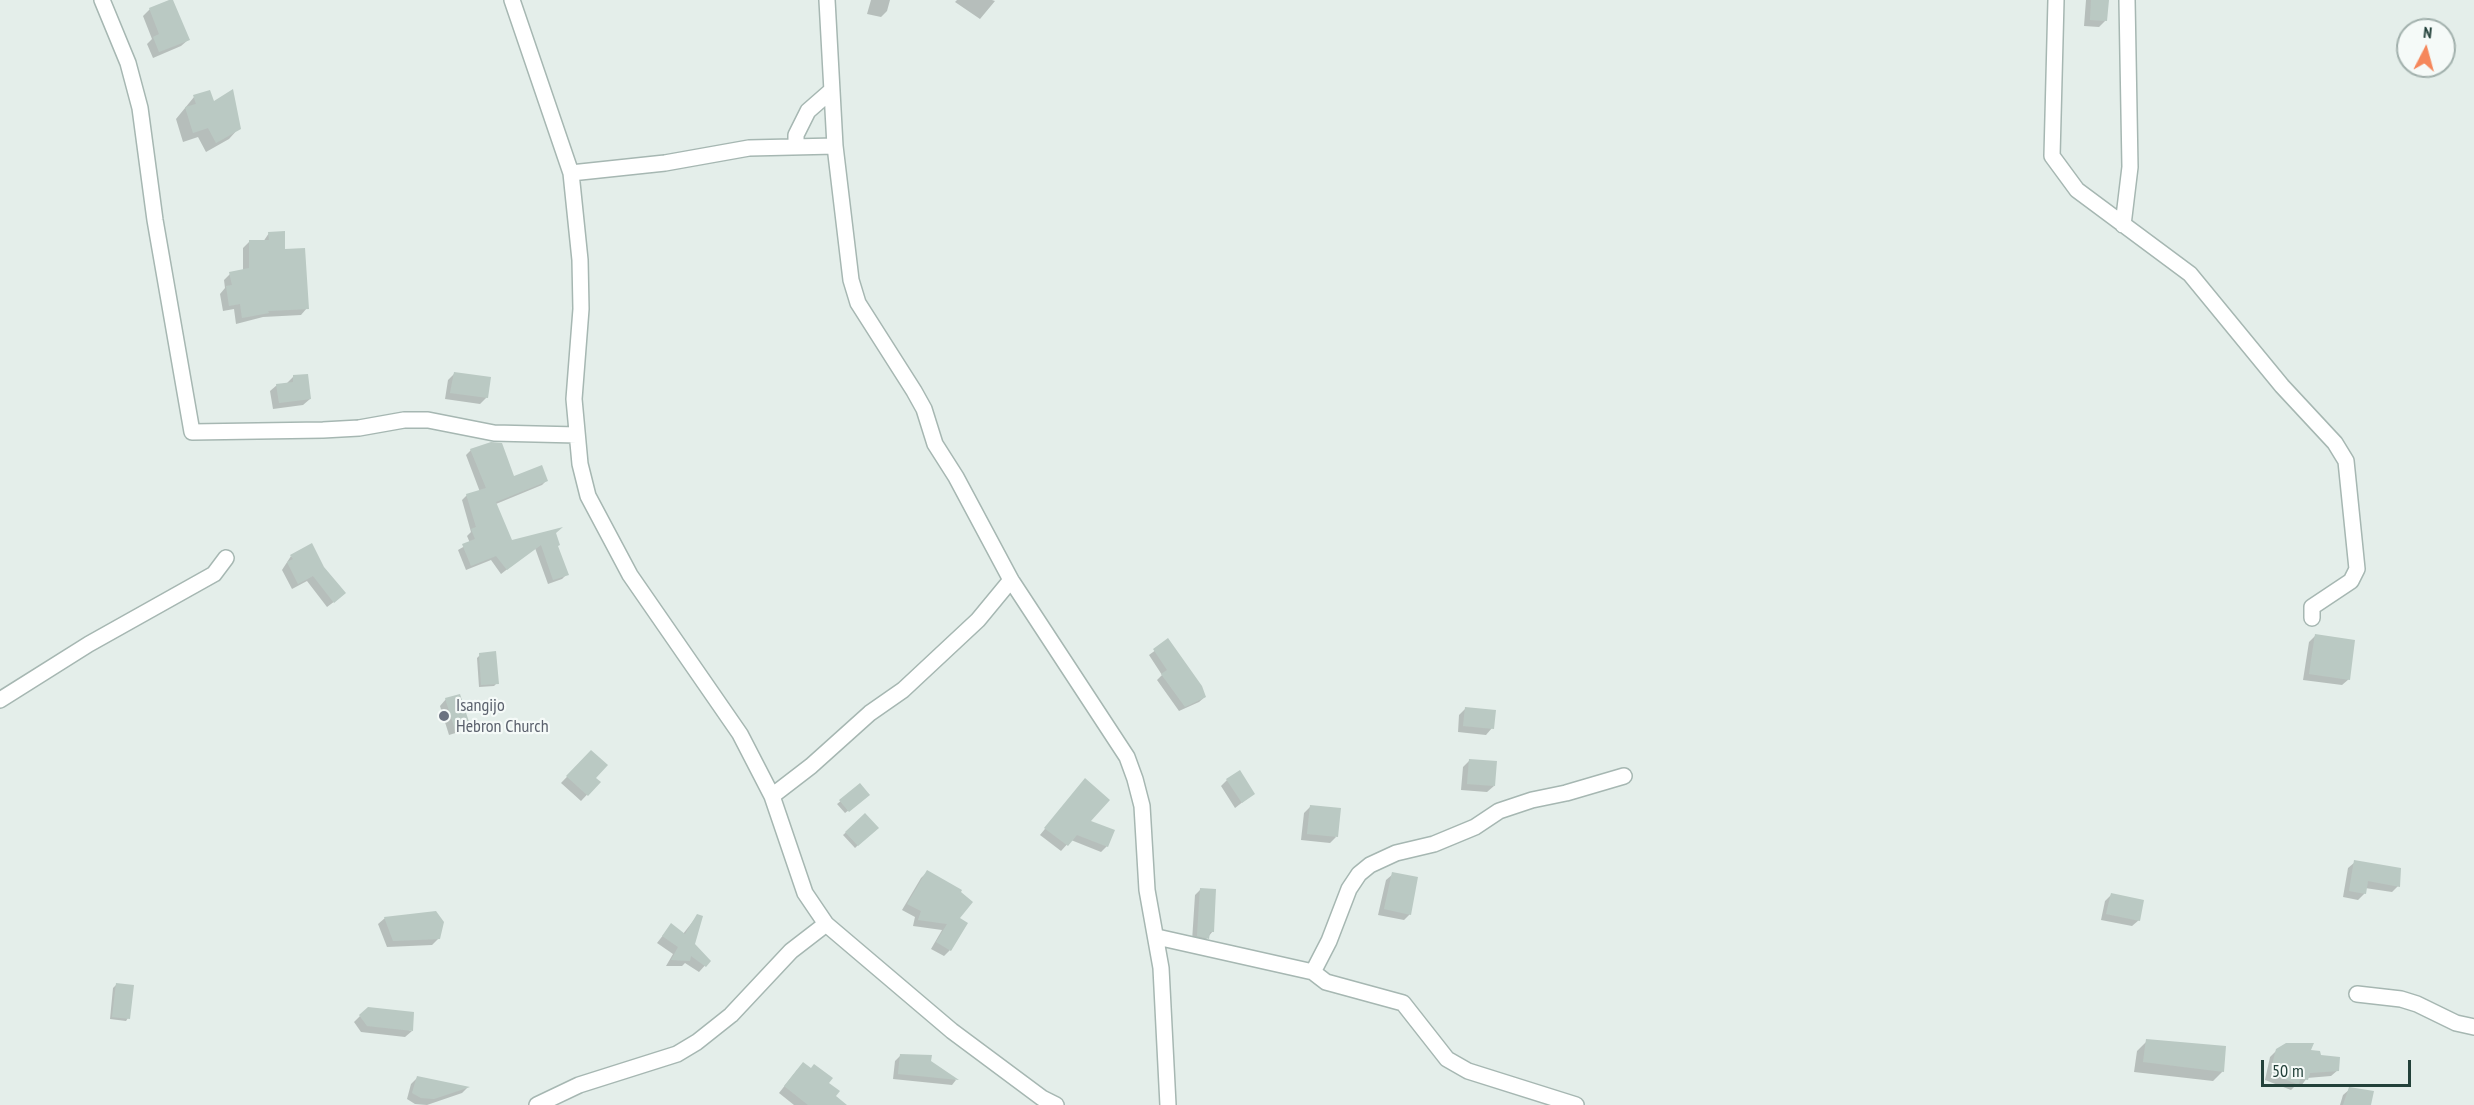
<!DOCTYPE html>
<html>
<head>
<meta charset="utf-8">
<style>
	body { margin:0 }
	#map { position:relative; width:2474px; height:1105px; overflow:hidden; background:#e4eeea; font-family:"PT Sans Narrow",sans-serif }
	canvas { display:block }
	.north { position:absolute; left:2396px; top:18px; width:60px; height:60px; box-sizing:border-box; background:#f5faf8; border:2px solid #a1b0ac; border-radius:50%; rotate:6deg; font-size:16px; font-weight:700; line-height:24px; text-align:center; color:#23413a }
	.north::after { content:''; display:block; margin:auto; width:21px; height:27px; background:#f5875b; clip-path:polygon(50% 0,100% 100%,50% 72%,0 100%) }
	.scale { position:absolute; left:2261px; top:1060px; width:150px; height:27px; box-sizing:border-box; border:3px solid #23413a; border-top:0; padding-left:8px; font-size:18px; line-height:21px; white-space:nowrap; color:#23413a; -webkit-text-stroke:4px #f5faf8; paint-order:stroke }
</style>
</head>
<body>
<div id="map">
<canvas width="2474" height="1105"></canvas>
<div class="north">N</div>
<div class="scale">50 m</div>
</div>
<script>
const context = document.querySelector('canvas').getContext('2d');
context.lineJoin = 'round';
function fillPath(path, color) { context.fillStyle = color; context.fill(path, 'evenodd'); }
const shape = rows => new Path2D(rows.map(r => 'M' + r).join(''));
function strokePath(path, color, width, dash) { context.strokeStyle = color; context.lineWidth = width; context.lineCap = dash ? 'butt' : 'round'; context.setLineDash(dash || []); context.stroke(path); }
function drawText(font, color, halo, rows, align = 'center') {
  context.font = font + ' "PT Sans Narrow",sans-serif'; context.lineWidth = 4.5; context.setLineDash([]); context.textBaseline = 'middle'; context.strokeStyle = halo; context.fillStyle = color; for (const [text, x, y, turn = 0] of rows) {
    context.save(); context.translate(x, y); context.rotate((+turn || 0) * Math.PI / 180); context.textAlign = isNaN(turn) ? turn : align; if (halo) context.strokeText(text, 0, 0); context.fillText(text, 0, 0); context.restore();
  }
}
fillPath(shape([
	[871,0,890,0,887,11,881,17,867,14],
	[957,0,992,0,995,1,980,19,955,2],
	[2086,0,2107,0,2106,20,2099,27,2084,26],
	[150,9,188,40,181,46,153,58,147,44,152,39,143,16],
	[194,97,213,104,239,128,229,139,206,152,198,137,183,142,176,119],
	[269,233,284,250,307,308,301,315,263,317,236,324,234,309,223,311,220,294,225,288,224,280,230,274,243,271,243,248,249,242,263,242],
	[454,374,487,397,480,404,445,399,448,380],
	[293,377,310,399,303,405,273,409,270,391,277,385,287,383],
	[471,450,514,478,547,480,542,485,496,504,511,542,555,533,557,546,567,574,562,579,548,584,535,548,501,574,491,560,466,570,458,550,470,543,467,536,471,532,462,500,467,495,480,492,466,455],
	[291,556,339,598,327,607,307,581,292,589,282,570],
	[2315,636,2349,679,2342,685,2303,680,2309,642],
	[1168,641,1205,697,1199,702,1179,711,1157,680,1162,675,1149,655],
	[480,655,497,683,494,686,479,687,477,658],
	[446,699,468,725,462,731,449,735,440,706],
	[1466,708,1492,728,1486,735,1458,732,1459,715],
	[591,752,594,778,599,782,581,801,561,783],
	[1469,761,1494,786,1487,792,1461,790,1463,767],
	[1227,780,1253,794,1235,808,1221,786],
	[860,786,865,798,845,813,837,804],
	[1080,786,1089,822,1107,846,1101,852,1071,840,1061,851,1040,835],
	[1310,807,1336,837,1330,843,1301,840,1304,813],
	[865,815,876,828,855,848,843,835],
	[2355,862,2398,886,2392,892,2365,888,2365,893,2358,900,2343,897,2348,868],
	[927,872,958,918,950,950,944,956,931,949,942,930,913,926,915,917,902,910,921,878],
	[1393,874,1410,914,1404,920,1378,915,1386,880],
	[1200,890,1213,931,1203,943,1192,941,1195,895],
	[2111,895,2139,920,2132,926,2101,920,2105,901],
	[697,916,693,944,709,961,699,972,685,963,682,966,666,966,673,954,657,943,671,925,683,934],
	[385,918,439,938,432,945,387,947,378,924],
	[116,985,128,1018,126,1021,110,1019,113,988],
	[360,1016,412,1031,405,1037,361,1032,354,1022],
	[2147,1041,2223,1071,2213,1081,2134,1072,2137,1051],
	[2277,1050,2308,1052,2319,1056,2338,1070,2331,1076,2307,1078,2301,1086,2296,1085,2291,1090,2265,1080,2270,1057],
	[901,1055,930,1061,956,1080,952,1085,893,1079,895,1061],
	[797,1070,827,1083,838,1105,794,1105,779,1093],
	[417,1078,467,1088,462,1093,427,1105,415,1104,407,1099,411,1084],
	[2350,1089,2369,1105,2340,1105,2343,1095]
]), '#0003');
fillPath(shape([
	[169,0,173,0,190,40,159,52,153,37,159,34,149,8],
	[2091,0,2109,0,2107,21,2090,20],
	[233,89,241,129,216,143,208,128,193,133,185,107,196,104,193,95,210,90,214,101],
	[285,231,285,249,305,248,309,309,268,311,269,313,242,318,240,304,229,306,226,286,232,285,229,272,249,268,249,240,269,240,268,232],
	[454,372,491,377,488,398,450,393],
	[308,374,311,399,279,403,276,384,293,382,293,375],
	[491,442,502,443,514,476,542,465,548,481,496,502,512,540,563,527,556,533,560,545,558,546,569,575,553,580,541,545,507,570,496,556,471,566,462,544,475,539,471,529,476,527,466,494,486,488,470,449],
	[312,543,324,567,346,593,334,603,313,576,298,584,287,562,293,559,290,555],
	[2315,634,2355,640,2350,680,2309,674],
	[1168,638,1202,686,1206,697,1185,707,1161,674,1167,670,1153,649],
	[496,651,499,684,481,685,479,653],
	[460,694,470,725,455,730,445,698],
	[1465,707,1496,710,1494,729,1463,726],
	[591,750,608,765,596,778,601,782,588,796,566,776],
	[1469,759,1497,761,1495,786,1467,784],
	[1240,770,1255,794,1242,803,1226,779],
	[1085,778,1110,800,1091,821,1115,830,1108,847,1077,835,1068,846,1044,828],
	[860,783,870,795,849,812,839,800],
	[1310,805,1341,808,1338,837,1307,834],
	[865,813,879,828,858,846,845,832],
	[2354,860,2401,868,2400,887,2368,881,2366,894,2349,891],
	[927,870,962,890,961,892,973,902,960,918,968,923,951,951,936,942,947,924,918,920,921,911,907,904],
	[1392,872,1418,877,1411,915,1384,909],
	[1200,888,1216,889,1214,932,1210,932,1209,939,1197,936],
	[2111,893,2144,900,2140,921,2106,914],
	[436,911,444,922,440,939,393,941,384,917],
	[697,914,703,916,695,944,711,961,706,967,691,956,690,961,671,960,678,947,662,936,671,923,685,934],
	[116,983,134,985,130,1019,112,1017],
	[368,1007,414,1012,413,1031,367,1026,359,1015],
	[2146,1039,2226,1046,2224,1072,2143,1062],
	[2286,1043,2314,1043,2311,1050,2320,1051,2321,1055,2340,1057,2339,1071,2310,1073,2308,1080,2300,1079,2299,1085,2270,1073,2276,1049],
	[900,1054,932,1055,931,1061,959,1080,898,1074],
	[803,1062,811,1068,814,1064,833,1078,829,1083,840,1091,836,1096,847,1105,808,1105,784,1086],
	[417,1076,470,1087,434,1099,421,1098,412,1093],
	[2349,1087,2374,1091,2371,1105,2343,1105]
]), '#bac9c3');
const minor = shape([
	[102,0,128,63,140,108,155,220,192,432,323,430,359,428,404,420,428,420,494,433,577,435],
	[512,0,571,173,580,260,581,309,574,399,580,464,588,496,630,575,740,734,772,796,805,893,826,924,952,1031,1042,1098,1056,1105],
	[827,0,835,146,851,280,858,303,914,391,924,409,935,444,956,477,1011,580,1127,757,1135,779,1142,806,1147,890,1161,968,1168,1105],
	[2056,0,2052,156,2077,190,2190,274,2282,386,2335,443,2346,461,2357,569,2351,581,2312,607,2312,618],
	[796,147,796,135,808,111,832,90],
	[571,173,665,163,749,148,835,146],
	[2123,225,2130,167,2127,0],
	[0,700,89,644,214,574,226,558],
	[772,796,811,766,870,713,903,690,978,620,1011,580],
	[1157,937,1313,972,1329,941,1349,889,1359,874,1370,865,1396,853,1434,844,1475,827,1499,811,1532,800,1566,793,1624,776],
	[1313,972,1326,982,1403,1003,1447,1059,1468,1071,1576,1105],
	[2357,994,2401,999,2417,1004,2456,1023,2474,1027],
	[537,1105,579,1085,677,1054,697,1042,731,1015,791,951,826,924]
]);
strokePath(minor, '#a6b7b2', 18);
strokePath(minor, '#fff', 15);
for (const [x, y, r, color] of [
	[444,716,6,"#6b7280"]
]) { const dot = new Path2D(); dot.arc(x, y, r, 0, 2 * Math.PI); context.fillStyle = color; context.fill(dot); strokePath(dot, '#f5faf8', 2); }
drawText('18px', '#5b616d', '#f5faf8', [
	["Isangijo",456,706],
	["Hebron Church",456,727]
], 'left');
</script>
</body>
</html>
